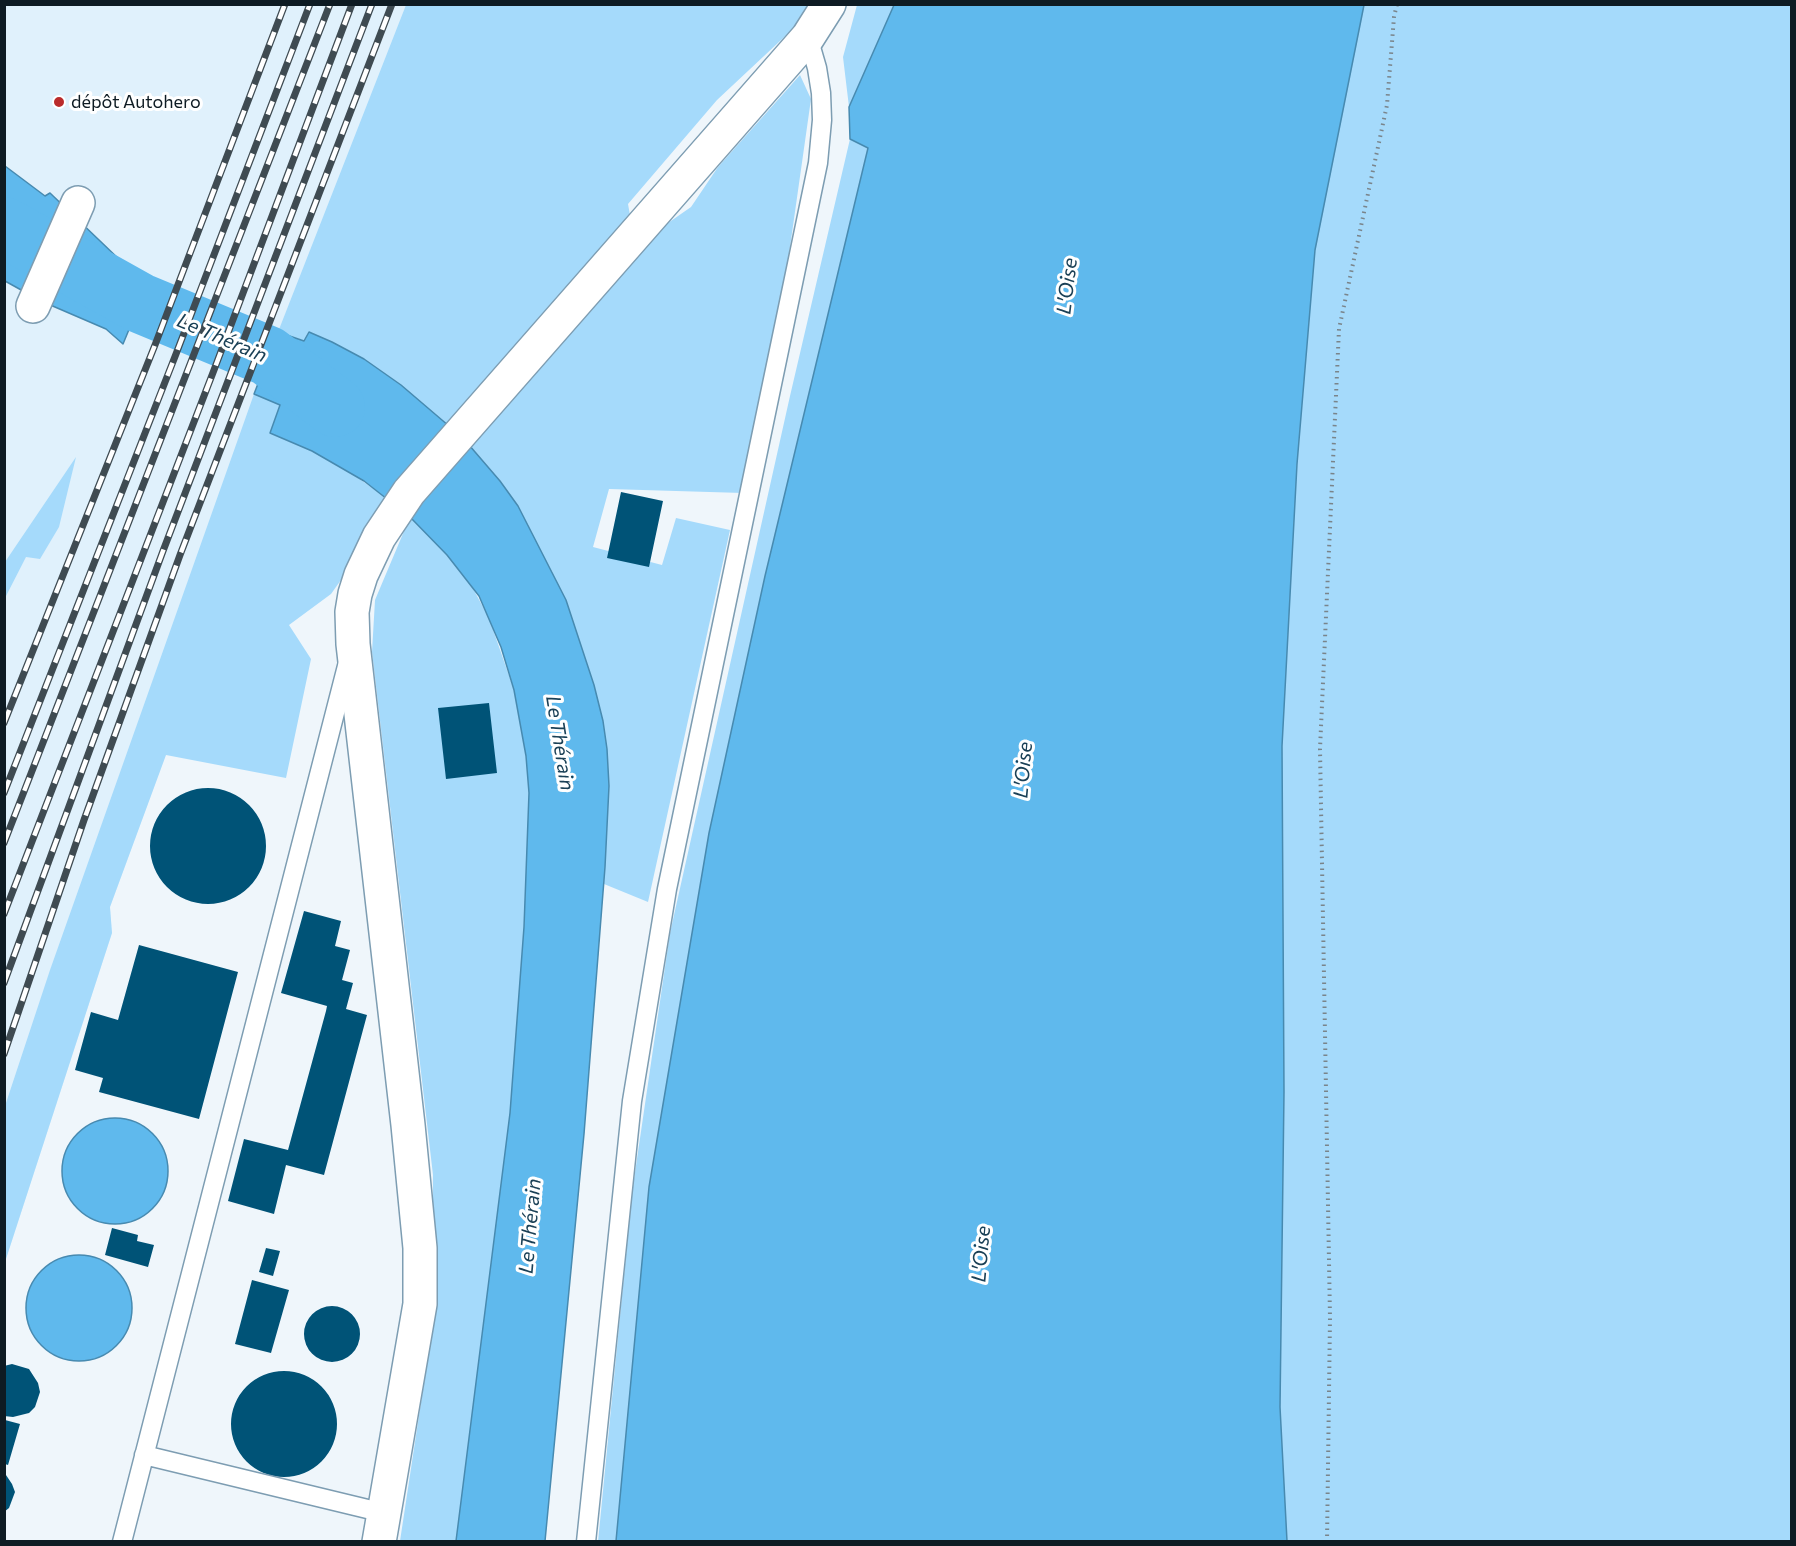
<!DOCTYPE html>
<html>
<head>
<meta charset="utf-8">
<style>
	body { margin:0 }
	#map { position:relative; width:1796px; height:1546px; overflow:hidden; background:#eff6fb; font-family:Commissioner,sans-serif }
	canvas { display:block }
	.frame { position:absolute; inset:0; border:6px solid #0e1b23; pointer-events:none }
</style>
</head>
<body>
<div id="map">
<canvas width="1796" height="1546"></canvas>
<div class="frame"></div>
</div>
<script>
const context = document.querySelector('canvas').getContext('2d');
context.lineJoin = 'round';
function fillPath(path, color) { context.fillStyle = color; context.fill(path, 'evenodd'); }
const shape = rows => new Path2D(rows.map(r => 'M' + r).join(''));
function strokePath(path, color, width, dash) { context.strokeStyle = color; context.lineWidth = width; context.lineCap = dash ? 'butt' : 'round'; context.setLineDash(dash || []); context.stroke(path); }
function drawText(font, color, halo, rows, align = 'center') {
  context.font = font + ' Commissioner,sans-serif'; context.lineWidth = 6; context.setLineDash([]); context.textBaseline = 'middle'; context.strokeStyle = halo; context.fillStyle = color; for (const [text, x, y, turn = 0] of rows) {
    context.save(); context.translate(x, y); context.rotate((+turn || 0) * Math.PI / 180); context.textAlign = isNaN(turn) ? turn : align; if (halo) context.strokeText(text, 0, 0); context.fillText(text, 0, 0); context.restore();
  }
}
fillPath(shape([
	[5,5,461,5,278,332,254,393,293,443,166,754,110,907,112,933,5,1262]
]), '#e0f1fc');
fillPath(shape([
	[406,5,813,5,811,12,717,100,628,204,631,221,655,232,691,207,718,167,800,75,811,99,789,254,743,493,609,489,593,547,662,565,676,518,730,530,648,902,604,884,607,748,470,583,489,618,514,690,526,757,529,793,529,824,524,927,510,1113,456,1541,400,1541,425,1376,432,1277,433,1175,372,652,375,600,410,517,401,385,364,359,332,342,309,332,305,341,278,332],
	[857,5,894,5,849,107,843,57],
	[1364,5,1791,5,1791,1541,1287,1542,1280,1407,1282,746,1297,464,1315,250],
	[850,139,868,148,765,576,709,833,649,1187,616,1541,598,1542,632,1193,670,933,790,396],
	[254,394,280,405,270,433,312,451,341,466,395,504,331,594,289,625,311,659,286,778,166,755,110,907,112,933,5,1262,5,1106,50,970],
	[76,457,59,527,40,559,26,557,5,598,5,562]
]), '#a5dafb');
const water = shape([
	[894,5,1364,5,1315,250,1297,464,1282,746,1284,1092,1280,1407,1287,1541,616,1541,649,1187,709,833,765,576,868,148,850,139,849,107,894,5],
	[5,166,45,196,50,193,147,286,123,344,106,329,41,301,5,281,5,166],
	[278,332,304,341,309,332,332,342,364,359,401,385,463,438,500,481,518,506,566,600,594,685,603,721,607,749,609,786,605,867,584,1134,545,1541,456,1541,510,1113,524,927,529,793,526,756,514,690,501,647,479,596,447,555,410,517,364,481,312,451,270,433,280,405,254,394,278,332],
	'62 1171a53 53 0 1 1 106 0a53 53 0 1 1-106 0Z',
	'26 1308a53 53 0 1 1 106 0a53 53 0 1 1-106 0Z'
]);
fillPath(water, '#5fb9ed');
strokePath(water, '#478ab0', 1.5);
strokePath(shape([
	[4,227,140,303,268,356,335,407]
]), '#5fb9ed', 60);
fillPath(shape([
	[621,492,663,501,649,567,607,558],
	[489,703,497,773,446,779,438,708],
	'150 846a58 58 0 1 1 116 0a58 58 0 1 1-116 0Z',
	[304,911,341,921,335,946,350,950,342,980,353,983,346,1009,367,1015,324,1175,286,1165,274,1214,228,1201,244,1139,288,1150,326,1011,327,1006,281,993],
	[139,945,238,972,199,1119,99,1092,103,1078,75,1070,91,1012,118,1020],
	[112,1228,138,1235,137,1241,154,1245,148,1267,105,1255],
	[266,1248,280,1251,273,1276,259,1272],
	[252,1280,289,1290,271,1353,235,1344],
	'304 1334a28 28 0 1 1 56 0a28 28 0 1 1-56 0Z',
	[12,1364,29,1369,38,1383,40,1392,35,1407,29,1413,13,1417,4,1416,4,1366],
	'231 1424a53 53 0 1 1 106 0a53 53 0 1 1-106 0Z',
	[5,1420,20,1424,8,1465,5,1464],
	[4,1472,12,1484,15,1492,9,1508,4,1512]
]), '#005377');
const lane = shape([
	[144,1455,384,1513],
	[122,1542,347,666],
	[586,1542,632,1101,667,889,818,163,822,120,821,93,817,68,808,37]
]);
const street = shape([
	[33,306,78,203],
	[379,1542,420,1304,420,1248,408,1125,353,644,352,612,355,594,361,575,379,537,409,492,808,37,829,4]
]);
strokePath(lane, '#7d9db2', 21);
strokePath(street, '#7d9db2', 36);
strokePath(shape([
	[1327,1542,1330,1318,1320,749,1339,329,1387,105,1394,17,1397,4]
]), '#7a848a', 4, [1.5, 4.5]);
strokePath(lane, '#fff', 18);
strokePath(street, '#fff', 33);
const rail = shape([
	[4,723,155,345,285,4],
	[4,793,176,354,310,4],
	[4,843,330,4],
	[4,914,214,370,352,4],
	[4,983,163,551,372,4],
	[4,1054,84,820,180,555,392,4]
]);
strokePath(rail, '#3f4b52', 7);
strokePath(rail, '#fff', 4.5, [14]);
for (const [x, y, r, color] of [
	[59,102,6,"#ba2b2b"]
]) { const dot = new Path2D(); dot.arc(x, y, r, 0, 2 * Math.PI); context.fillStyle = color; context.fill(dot); strokePath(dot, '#fff', 2); }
drawText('18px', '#0e1b23', '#fff', [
	["dépôt Autohero",71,102]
], 'left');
drawText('italic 20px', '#1a4056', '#fff', [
	["L'Oise",1067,286,-83],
	["Le Thérain",222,338,23],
	["Le Thérain",560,743,81],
	["L'Oise",1023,770,-85],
	["Le Thérain",530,1226,-85],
	["L'Oise",981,1254,-85]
]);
</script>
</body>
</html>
